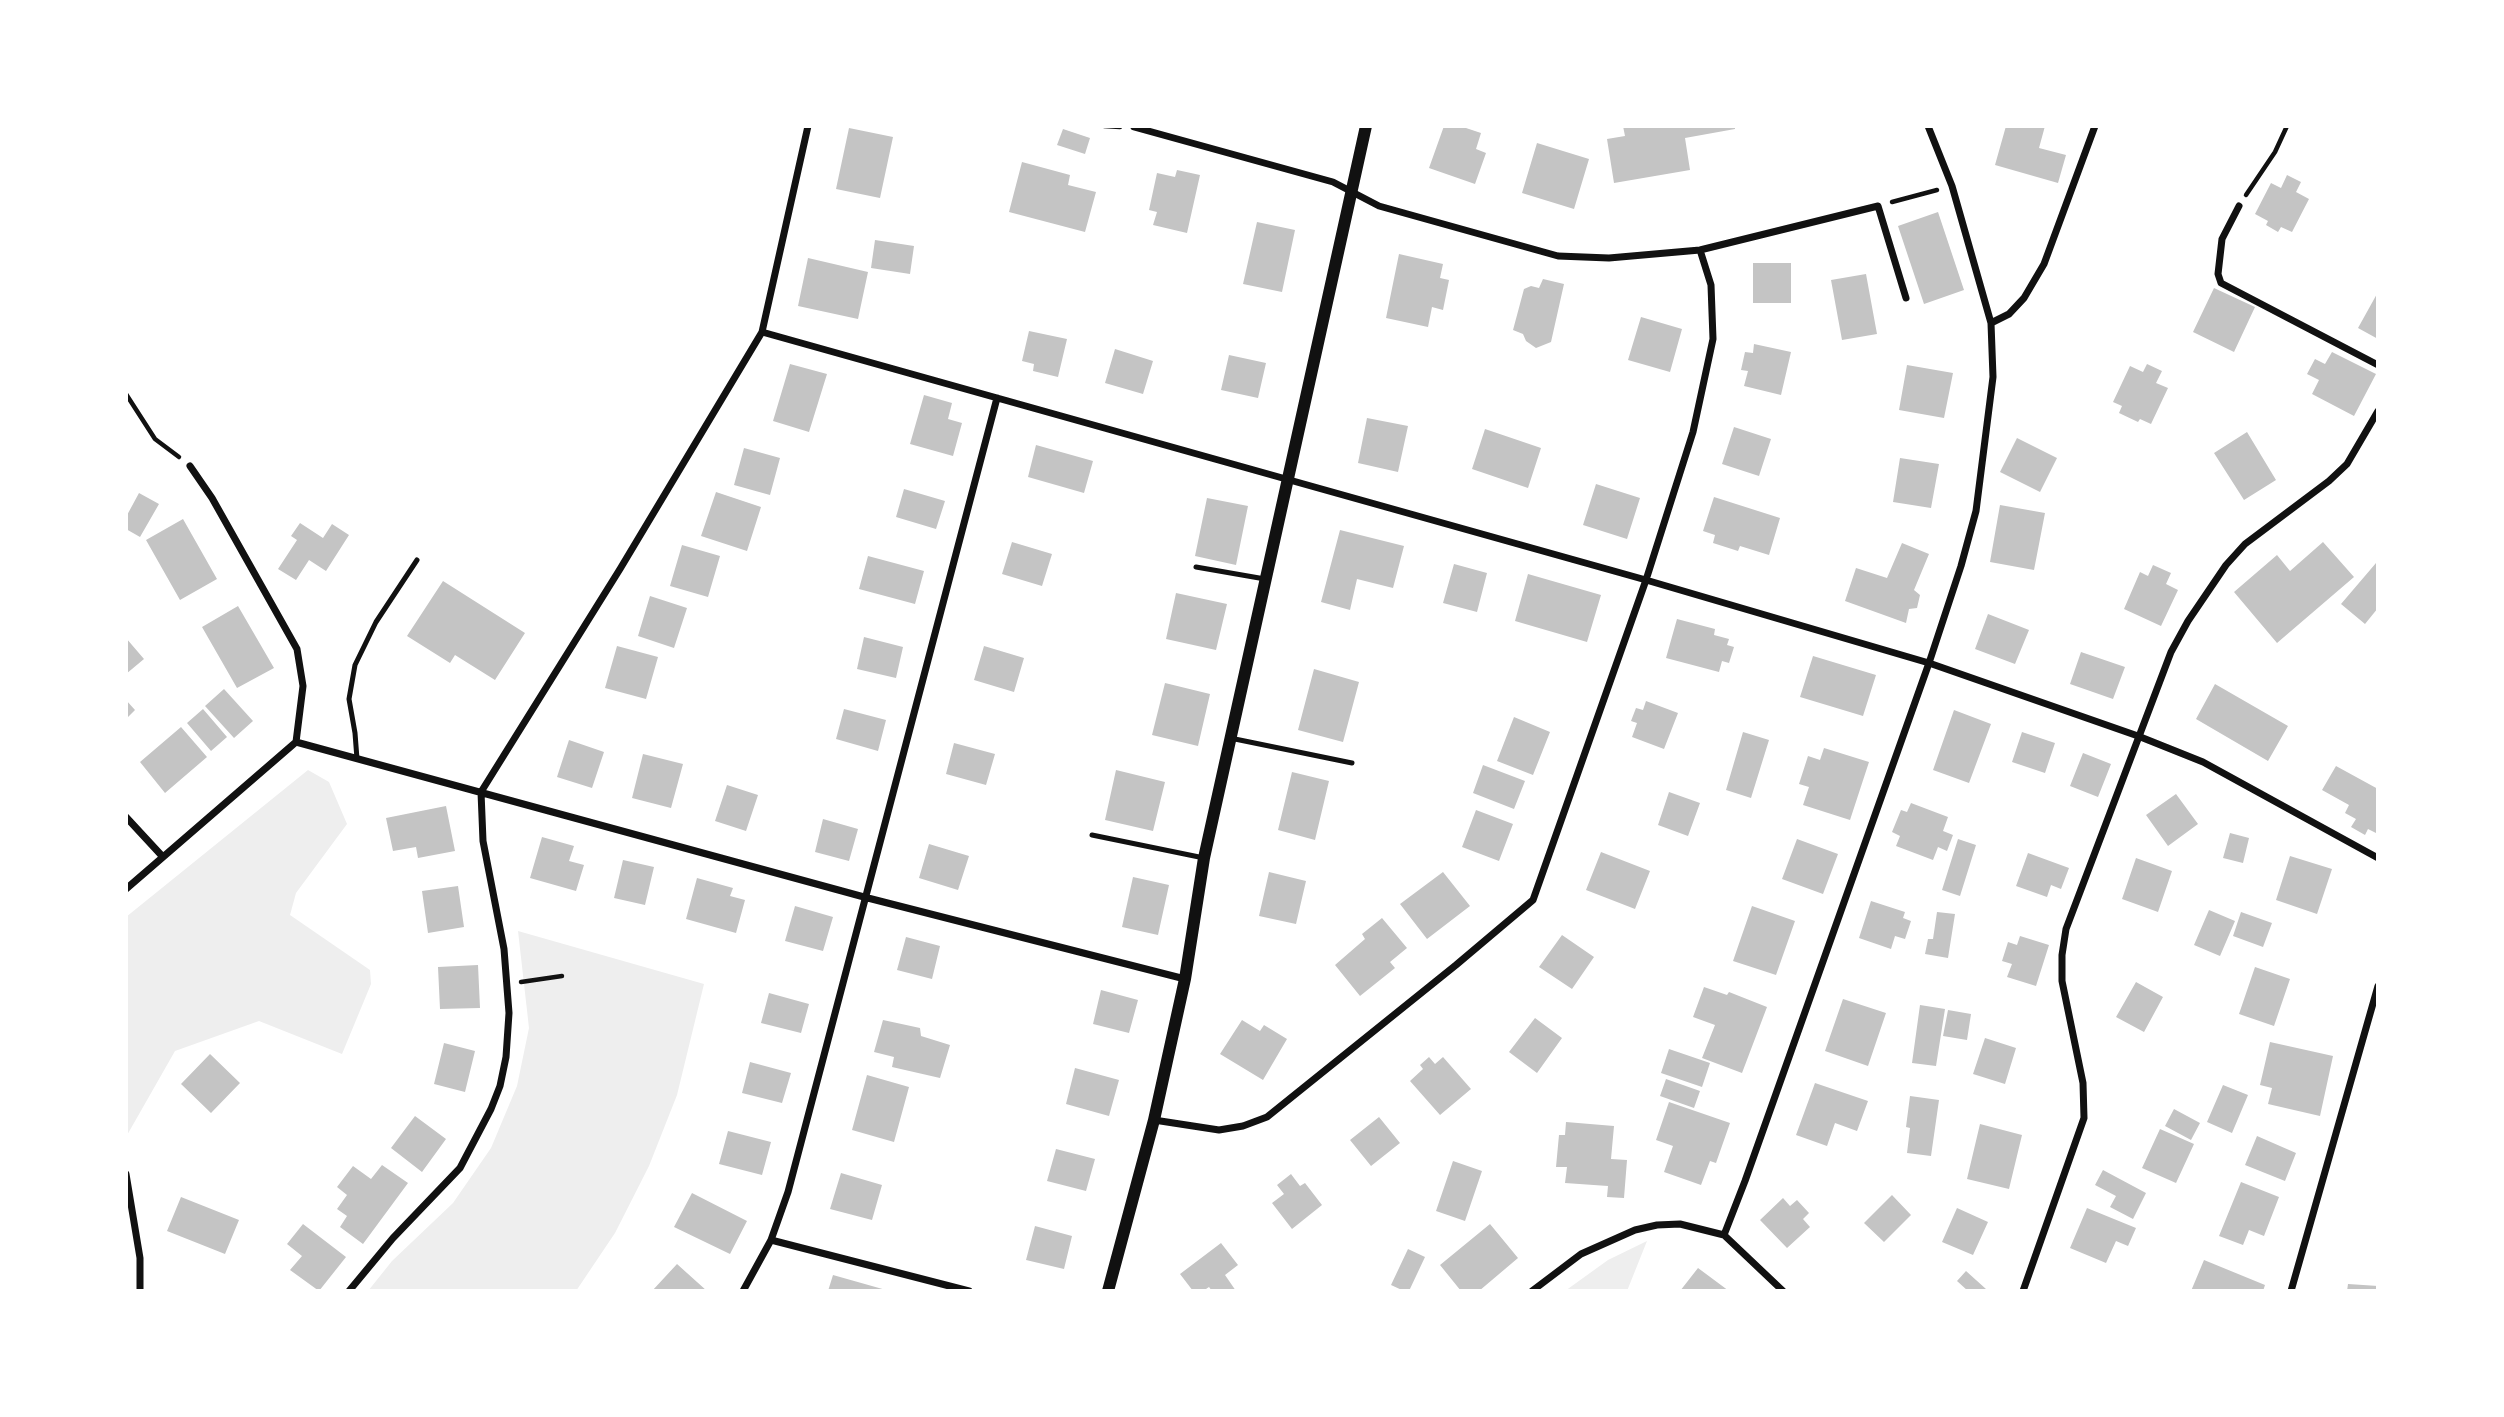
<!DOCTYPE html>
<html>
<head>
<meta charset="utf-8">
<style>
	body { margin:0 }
	#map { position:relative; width:2504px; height:1417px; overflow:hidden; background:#fff; font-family:Overpass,sans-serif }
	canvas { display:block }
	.frame { position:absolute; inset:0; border:128px solid #fff; pointer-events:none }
</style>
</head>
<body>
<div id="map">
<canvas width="2504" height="1417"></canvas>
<div class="frame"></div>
</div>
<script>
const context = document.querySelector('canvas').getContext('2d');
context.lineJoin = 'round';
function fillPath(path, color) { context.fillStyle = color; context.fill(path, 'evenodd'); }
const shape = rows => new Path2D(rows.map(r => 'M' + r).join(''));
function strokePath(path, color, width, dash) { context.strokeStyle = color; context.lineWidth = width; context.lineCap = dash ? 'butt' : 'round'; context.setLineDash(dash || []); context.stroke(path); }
fillPath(shape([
	[308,770,329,782,347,824,296,893,290,915,370,970,371,984,342,1054,259,1021,175,1051,126,1137,126,917],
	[518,931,704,984,677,1095,649,1166,615,1233,576,1291,368,1291,392,1261,453,1203,491,1148,517,1086,529,1028],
	[1647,1241,1627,1291,1565,1291,1608,1260]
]), '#eee');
fillPath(shape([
	[1444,126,1460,126,1481,133,1476,149,1486,153,1475,184,1429,168],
	[1623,126,1735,126,1735,129,1685,138,1690,170,1614,183,1607,139,1625,136],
	[2006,126,2045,126,2039,148,2066,155,2058,183,1995,165],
	[849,128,893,137,880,198,836,189],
	[1063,129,1090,138,1085,154,1057,145],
	[1537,143,1589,159,1574,209,1522,193],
	[1022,162,1070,175,1068,185,1096,192,1085,232,1009,212],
	[1177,170,1200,175,1187,233,1153,225,1157,212,1149,210,1157,173,1175,177],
	[2287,175,2301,182,2296,192,2309,199,2292,232,2281,227,2278,232,2266,225,2268,221,2255,214,2271,183,2281,188],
	[1938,212,1964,290,1924,304,1898,226],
	[1257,222,1295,230,1282,292,1243,284],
	[875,240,914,246,910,274,871,268],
	[1399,254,1443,264,1440,278,1449,280,1443,310,1432,307,1428,327,1386,318],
	[808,258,868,272,858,319,798,306],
	[1753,263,1791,263,1791,303,1753,303],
	[1866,274,1877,334,1842,340,1831,280],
	[1543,279,1564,284,1551,342,1536,348,1526,341,1523,334,1513,330,1524,289,1531,286,1539,288],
	[2214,288,2255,307,2234,352,2193,332],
	[2378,292,2378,339,2358,328],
	[1641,317,1682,329,1670,372,1628,360],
	[1029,331,1067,339,1058,377,1033,371,1034,364,1022,361],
	[1754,344,1791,352,1781,395,1744,386,1748,371,1741,370,1745,352,1753,353],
	[1115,349,1153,361,1143,394,1105,383],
	[2332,352,2376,374,2354,416,2312,394,2319,380,2307,374,2315,359,2325,364],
	[1229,355,1266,363,1258,398,1221,390],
	[790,364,827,374,809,432,773,421],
	[2147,364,2162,371,2156,383,2168,388,2151,424,2140,419,2138,422,2119,413,2122,406,2113,402,2130,366,2143,372],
	[1907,365,1953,373,1944,418,1899,410],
	[924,395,952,403,948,419,962,423,953,456,910,444],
	[1367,418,1408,426,1398,472,1358,463],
	[1734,427,1771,439,1759,476,1722,464],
	[1485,429,1541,448,1528,488,1472,469],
	[2247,432,2276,480,2244,500,2214,453],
	[2017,438,2057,458,2040,492,2000,472],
	[1036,445,1093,461,1084,493,1028,477],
	[744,448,780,458,770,495,734,485],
	[1900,458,1939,464,1931,508,1893,502],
	[1596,484,1640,498,1627,539,1583,525],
	[904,489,945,501,936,529,896,517],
	[716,492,761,507,747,551,701,536],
	[139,493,159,504,140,537,126,529,126,517],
	[1714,497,1780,518,1769,555,1740,546,1738,551,1713,543,1715,535,1703,531],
	[1207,498,1248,506,1236,565,1195,556],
	[2000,505,2045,513,2034,570,1990,562],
	[183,519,217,579,180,600,146,540],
	[300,523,323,538,332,524,349,535,326,571,309,560,296,580,278,569,297,540,291,536],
	[1340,530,1404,546,1393,588,1357,579,1350,610,1321,602],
	[1012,542,1052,554,1042,586,1002,574],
	[2323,542,2354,577,2277,643,2234,592,2277,555,2290,571],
	[1902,543,1929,554,1914,590,1920,595,1917,608,1909,609,1906,623,1845,601,1856,568,1887,578],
	[682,545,720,556,708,597,670,586],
	[868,556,924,571,915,604,859,589],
	[2376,563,2378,608,2365,624,2341,604],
	[1454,564,1487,573,1477,612,1443,603],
	[2153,565,2171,573,2166,584,2178,590,2161,626,2124,609,2140,572,2148,576],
	[1528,574,1601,595,1587,642,1515,621],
	[443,581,525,633,495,680,455,655,450,663,407,636],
	[1176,593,1227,604,1216,650,1166,639],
	[650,596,687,608,674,648,638,636],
	[238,606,274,668,237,688,202,627],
	[1988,614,2029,630,2015,664,1975,649],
	[1677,619,1715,629,1714,635,1729,639,1727,645,1734,647,1729,663,1722,661,1719,672,1666,658],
	[864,637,903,647,896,678,857,669],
	[126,638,144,659,126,674],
	[617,646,658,657,646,699,605,688],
	[984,646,1024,658,1014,692,974,680],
	[2081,652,2125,667,2113,699,2070,684],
	[1813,656,1876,675,1863,716,1800,697],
	[1314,669,1359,682,1343,742,1298,730],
	[1165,683,1210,694,1198,746,1152,735],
	[2215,684,2288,726,2268,761,2196,719],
	[224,689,253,721,234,738,205,706],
	[126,700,135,710,126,719],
	[1646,701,1678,713,1664,749,1632,737,1637,723,1631,721,1636,708,1643,710],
	[203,709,227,737,211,751,187,723],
	[844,709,886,720,878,751,836,739],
	[1954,710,1991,724,1969,783,1933,770],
	[1514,717,1550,732,1533,775,1497,761],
	[181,727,207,757,165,793,140,762],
	[1743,732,1769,740,1751,798,1726,790],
	[2022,732,2055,743,2045,773,2012,762],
	[569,740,604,752,592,788,557,777],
	[954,743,995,754,986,785,946,774],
	[1824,748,1869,762,1850,820,1803,805,1809,787,1799,784,1808,756,1820,760],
	[2083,753,2111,764,2098,797,2070,786],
	[643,754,683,764,671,808,632,798],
	[1483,765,1525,781,1514,809,1473,793],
	[2336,766,2378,789,2378,834,2368,829,2365,835,2351,827,2356,819,2345,813,2349,805,2322,790],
	[1116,770,1165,782,1153,831,1105,820],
	[1292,772,1329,781,1315,840,1278,830],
	[727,785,758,795,746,831,715,821],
	[1669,792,1700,803,1688,836,1658,825],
	[2176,794,2198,824,2168,846,2146,815],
	[1911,803,1948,817,1943,831,1953,835,1947,851,1938,847,1933,860,1896,846,1900,836,1892,832,1901,810,1907,812],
	[446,806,455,851,418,858,416,847,393,851,386,818],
	[1476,810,1513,824,1499,861,1462,847],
	[823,819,858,829,849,861,815,852],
	[2230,833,2249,838,2243,863,2223,858],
	[542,837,574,846,569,861,584,865,576,891,530,878],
	[1797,839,1838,854,1823,894,1782,879],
	[1958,839,1976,845,1960,896,1942,890],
	[929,844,969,856,958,890,919,878],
	[1601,852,1650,871,1635,909,1586,890],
	[2028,853,2069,868,2061,889,2051,885,2047,897,2016,886],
	[2290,856,2332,869,2317,914,2276,900],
	[2136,858,2172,871,2158,912,2122,899],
	[623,860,654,867,645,905,614,898],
	[1269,872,1306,881,1296,924,1259,916],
	[1443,872,1470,906,1427,939,1400,904],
	[1133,877,1169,885,1158,935,1122,927],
	[697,878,733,888,730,896,745,900,736,933,686,919],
	[458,886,464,927,428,933,422,891],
	[1871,901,1905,912,1903,918,1911,921,1905,939,1895,936,1891,949,1859,938],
	[795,906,833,917,823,951,785,941],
	[1752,906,1795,921,1776,975,1733,961],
	[2209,910,2235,921,2220,956,2194,945],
	[1937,912,1955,914,1948,958,1925,954,1928,939,1933,939],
	[2241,912,2272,923,2263,947,2233,936],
	[1382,918,1407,948,1390,962,1395,968,1360,996,1335,965,1365,939,1362,934],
	[1562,935,1594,957,1572,989,1539,967],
	[2020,936,2049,945,2036,986,2007,977,2012,964,2002,961,2008,942,2017,945],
	[906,937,940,946,932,979,897,970],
	[478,965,480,1008,440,1009,438,967],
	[2255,967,2290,979,2274,1026,2239,1014],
	[2136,982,2163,997,2144,1032,2116,1017],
	[1704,987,1727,995,1729,992,1767,1007,1742,1073,1702,1058,1715,1025,1693,1017],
	[1101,990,1138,1000,1129,1033,1093,1024],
	[769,993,809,1004,801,1033,761,1023],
	[1843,999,1886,1013,1868,1066,1825,1051],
	[1920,1005,1945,1009,1936,1066,1912,1063],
	[1948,1010,1971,1014,1967,1040,1943,1036],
	[1535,1018,1562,1038,1537,1073,1509,1052],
	[883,1020,920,1028,921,1036,950,1045,940,1078,892,1067,894,1057,874,1052],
	[1242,1020,1260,1031,1264,1025,1287,1039,1263,1080,1220,1054],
	[1985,1038,2016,1048,2005,1084,1973,1074],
	[2270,1042,2333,1056,2320,1116,2268,1104,2272,1088,2260,1085],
	[444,1043,475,1051,465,1092,434,1084],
	[1669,1049,1710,1063,1702,1087,1661,1073],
	[210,1054,240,1083,211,1113,181,1084],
	[1429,1057,1435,1064,1443,1057,1471,1089,1440,1115,1410,1081,1423,1069,1420,1065],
	[750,1062,791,1073,782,1103,742,1093],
	[1075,1068,1119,1080,1109,1116,1066,1104],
	[867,1075,909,1087,894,1142,852,1130],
	[1666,1079,1700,1091,1694,1108,1660,1096],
	[1815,1083,1868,1101,1857,1131,1835,1123,1827,1146,1796,1135],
	[2223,1085,2248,1095,2232,1133,2207,1122],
	[1910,1096,1939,1100,1931,1156,1907,1153,1910,1128,1906,1127],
	[1669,1102,1730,1123,1716,1163,1710,1161,1701,1185,1664,1172,1673,1146,1656,1140],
	[2174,1109,2200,1123,2191,1140,2165,1126],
	[415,1116,446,1139,422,1172,391,1148],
	[1379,1117,1400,1143,1371,1166,1350,1140],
	[1566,1122,1614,1126,1611,1159,1627,1160,1624,1198,1607,1197,1608,1186,1565,1183,1567,1167,1556,1167,1559,1135,1565,1135],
	[1980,1124,2022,1135,2009,1189,1967,1179],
	[2160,1129,2194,1144,2176,1183,2142,1168],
	[728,1131,771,1142,762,1175,719,1164],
	[2257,1136,2296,1153,2285,1181,2245,1165],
	[1056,1149,1095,1159,1086,1191,1047,1181],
	[1453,1161,1482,1171,1465,1221,1436,1211],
	[382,1165,408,1183,363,1244,340,1227,347,1216,337,1209,347,1195,337,1187,353,1166,371,1179],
	[2103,1170,2146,1193,2133,1219,2110,1207,2116,1196,2095,1185],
	[841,1173,882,1185,872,1220,830,1209],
	[1291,1174,1300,1186,1305,1183,1322,1205,1292,1229,1272,1203,1284,1194,1277,1185],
	[2241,1182,2279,1197,2264,1236,2249,1230,2243,1245,2219,1236],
	[692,1193,747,1221,730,1254,674,1227],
	[1892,1195,1911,1215,1884,1242,1864,1223],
	[181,1197,239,1220,225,1254,167,1231],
	[1783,1198,1790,1206,1797,1200,1809,1213,1803,1219,1810,1227,1787,1248,1760,1220],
	[1957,1208,1988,1222,1973,1255,1942,1242],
	[2087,1208,2136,1228,2128,1246,2116,1241,2106,1263,2070,1248],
	[303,1224,346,1257,319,1291,290,1270,302,1256,287,1244],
	[1490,1224,1518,1258,1479,1291,1461,1291,1440,1265],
	[1035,1226,1072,1236,1064,1269,1026,1260],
	[1221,1243,1238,1265,1225,1275,1236,1291,1212,1291,1209,1287,1203,1291,1193,1291,1180,1274],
	[1408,1249,1425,1257,1409,1291,1404,1291,1391,1285],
	[2204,1260,2265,1285,2263,1291,2191,1291],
	[677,1264,707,1291,652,1291],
	[1698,1268,1729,1291,1680,1291],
	[1966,1271,1986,1289,1984,1291,1968,1291,1957,1281],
	[833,1275,886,1290,886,1291,828,1291],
	[2348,1284,2378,1286,2378,1291,2347,1291]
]), '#c4c4c4');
strokePath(shape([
	[1104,126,1120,127],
	[2246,195,2275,152,2287,126],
	[1892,202,1937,190],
	[126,394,155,439,179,457],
	[521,982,562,976]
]), '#111', 4.5);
strokePath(shape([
	[1196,567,1265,579],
	[1230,738,1352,763],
	[357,759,355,733,349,699,355,665,376,622,417,560],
	[1092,835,1204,858]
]), '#111', 5);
strokePath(shape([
	[1134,127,1333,182,1379,206,1558,256,1609,258,1700,250,1878,206,1906,298],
	[2239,206,2222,239,2218,274,2221,283,2378,365],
	[1991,323,2009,314,2024,298,2044,264,2095,126],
	[762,332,1646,580,1929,663,2138,736,2203,762,2378,858],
	[296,742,864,897,1185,979],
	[126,817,163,857],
	[126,889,296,742,303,686,297,649,212,498,190,466],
	[1154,1120,1219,1130,1243,1126,1267,1117,1456,965,1533,900,1646,580,1693,432,1713,339,1711,285,1700,250],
	[126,1174,140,1258,140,1291],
	[1724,1235,1745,1181,1929,663,1961,566,1976,511,1993,377,1991,323,1952,186,1928,126],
	[1724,1235,1783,1291],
	[771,1240,969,1291],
	[349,1291,393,1238,460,1168,491,1109,500,1086,506,1057,509,1013,504,949,483,841,481,792,620,569,762,332,808,126],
	[743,1291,771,1240,788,1192,997,398],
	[1532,1291,1581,1254,1635,1230,1657,1225,1680,1224,1724,1235],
	[2023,1291,2084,1118,2083,1083,2062,981,2062,955,2066,929,2171,652,2188,621,2226,565,2245,544,2329,481,2347,464,2378,411],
	[2291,1291,2378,986]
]), '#111', 7);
strokePath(shape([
	[1108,1291,1154,1120,1185,979,1204,858,1366,126]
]), '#111', 12);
</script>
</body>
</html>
